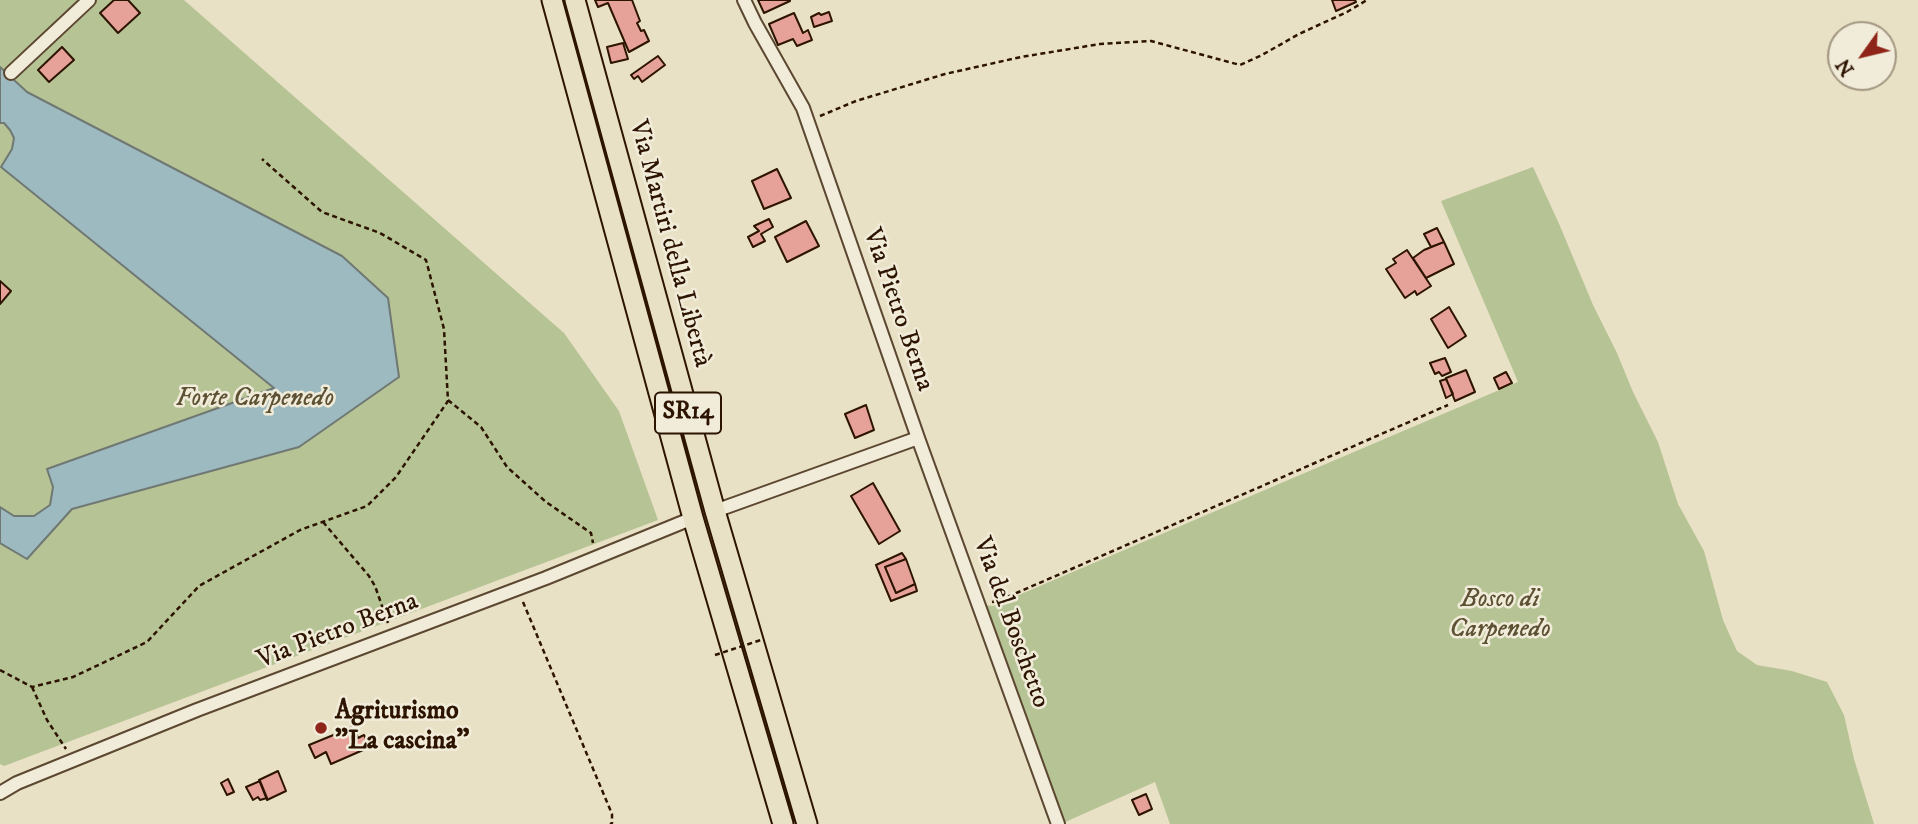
<!DOCTYPE html>
<html>
<head>
<meta charset="utf-8">
<style>
	body { margin:0 }
	#map { position:relative; width:1918px; height:824px; overflow:hidden; background:#e9e1c5; font-family:"IM FELL DW Pica",serif }
	canvas { display:block }
	.north { position:absolute; left:1827px; top:21px; width:70px; height:70px; box-sizing:border-box; background:#f1ecd9; border:2px solid #a39682; border-radius:50%; rotate:236deg; font-size:19px; font-weight:700; line-height:28px; text-align:center; color:#2d1400 }
	.north::after { content:''; display:block; margin:auto; width:24px; height:32px; background:#8f2418; clip-path:polygon(50% 0,100% 100%,50% 72%,0 100%) }
</style>
</head>
<body>
<div id="map">
<canvas width="1918" height="824"></canvas>
<div class="north">N</div>
</div>
<script>
const context = document.querySelector('canvas').getContext('2d');
context.lineJoin = 'round';
function fillPath(path, color) { context.fillStyle = color; context.fill(path, 'evenodd'); }
const shape = rows => new Path2D(rows.map(r => 'M' + r).join(''));
function strokePath(path, color, width, dash) { context.strokeStyle = color; context.lineWidth = width; context.lineCap = dash ? 'butt' : 'round'; context.setLineDash(dash || []); context.stroke(path); }
function drawText(font, color, halo, rows, align = 'center') {
  context.font = font + ' "IM FELL DW Pica",serif'; context.lineWidth = 5; context.setLineDash([]); context.textBaseline = 'middle'; context.strokeStyle = halo; context.fillStyle = color; for (const [text, x, y, turn = 0] of rows) {
    context.save(); context.translate(x, y); context.rotate((+turn || 0) * Math.PI / 180); context.textAlign = isNaN(turn) ? turn : align; if (halo) context.strokeText(text, 0, 0); context.fillText(text, 0, 0); context.restore();
  }
}
fillPath(shape([
	[0,0,184,0,564,333,619,411,658,520,4,766,0,764],
	[1533,167,1560,226,1593,305,1617,353,1633,392,1658,442,1678,504,1704,551,1723,620,1737,651,1757,665,1792,671,1827,682,1844,715,1854,759,1874,824,1170,824,1155,782,1063,823,985,605,993,606,1518,382,1441,201]
]), '#b6c395');
const water = shape([
	[0,67,27,92,342,256,388,298,399,377,299,447,72,509,27,559,0,543,0,507,14,516,34,516,50,505,53,487,47,469,274,388,1,167,12,149,14,138,10,130,4,123,0,123,0,67]
]);
fillPath(water, '#9dbac0');
strokePath(water, '#707873', 2);
const building = shape([
	[114,0,128,0,140,13,118,33,100,13,114,0],
	[595,0,632,0,640,21,637,23,641,31,644,30,649,41,629,52,608,3,598,7,595,0],
	[758,0,790,0,790,1,764,13,758,0],
	[1332,0,1355,0,1356,2,1336,11,1332,0],
	[829,12,832,21,814,27,811,17,819,13,821,15,829,12],
	[794,13,803,33,808,30,812,40,797,46,793,39,778,45,769,24,794,13],
	[623,43,628,59,611,63,607,47,623,43],
	[62,47,74,60,49,82,38,70,62,47],
	[658,56,665,65,642,82,638,76,634,79,631,75,658,56],
	[777,169,791,198,764,209,752,181,777,169],
	[769,219,773,227,761,234,765,241,753,247,748,237,759,231,754,226,769,219],
	[806,221,819,246,787,262,775,237,806,221],
	[1437,228,1444,242,1431,247,1424,234,1437,228],
	[1444,242,1454,264,1426,278,1413,258,1424,250,1444,242],
	[1407,250,1431,286,1417,295,1415,291,1405,298,1386,269,1396,263,1393,259,1407,250],
	[0,281,11,291,0,304,0,281],
	[1449,307,1466,336,1448,348,1431,319,1449,307],
	[1445,358,1451,372,1442,376,1439,372,1435,374,1430,363,1445,358],
	[1466,370,1475,392,1455,401,1446,378,1466,370],
	[1506,372,1512,383,1499,389,1494,378,1506,372],
	[1446,379,1453,394,1446,398,1440,381,1446,379],
	[866,405,874,430,855,438,845,414,866,405],
	[873,483,900,531,879,544,851,496,873,483],
	[902,553,906,559,885,567,896,593,915,584,917,591,891,601,876,565,902,553],
	[906,559,915,584,896,593,885,567,906,559],
	[353,727,358,738,364,735,370,747,331,764,326,752,315,758,309,745,353,727],
	[278,771,286,791,267,800,259,780,278,771],
	[228,779,234,792,227,795,221,783,228,779],
	[260,781,267,798,260,800,258,797,253,800,246,787,260,781],
	[1146,794,1152,809,1139,815,1132,800,1146,794]
]);
fillPath(building, '#e6a299');
strokePath(building, '#2d1400', 2);
const street = shape([
	[11,73,89,0],
	[918,438,1058,824],
	[715,511,918,438,803,108,755,23,744,0],
	[0,793,17,783,197,710,546,578,693,518]
]);
const primary = shape([
	[552,0,693,518,783,824],
	[575,0,715,511,807,824]
]);
strokePath(street, '#5c4731', 16);
strokePath(primary, '#2d1400', 23);
strokePath(shape([
	[820,116,856,101,945,74,1021,57,1100,44,1151,41,1240,65,1262,55,1299,34,1347,12,1367,0],
	[448,400,481,427,507,467,546,502,591,533,593,543],
	[323,522,369,576,375,586,388,623],
	[523,602,612,814,612,823,610,824],
	[992,602,998,601,1448,405],
	[0,670,32,687,73,677,147,642,199,586,300,530,367,506,396,477,448,401,444,329,426,260,380,233,322,212,262,159],
	[32,687,47,720,66,749]
]), '#2d1400', 2.5, [5, 3.5]);
strokePath(street, '#f1ecd9', 12);
strokePath(primary, '#e9e1c5', 19);
strokePath(shape([
	[715,655,764,639]
]), '#2d1400', 2.5, [5, 3.5]);
for (const [x, y, r, color] of [
	[321,728,7,"#8f2418"]
]) { const dot = new Path2D(); dot.arc(x, y, r, 0, 2 * Math.PI); context.fillStyle = color; context.fill(dot); strokePath(dot, '#f1ecd9', 2.5); }
for (const [x, y, w] of [
	[688,413,66]
]) { const box = new Path2D(); box.roundRect(x - w / 2, y - 20.5, w, 41, 5); context.fillStyle = '#f1ecd9'; context.fill(box); strokePath(box, '#2d1400', 2); }
drawText('bold 24px', '#2d1400', null, [
	["SR14",688,413]
]);
drawText('26px', '#2d1400', '#f1ecd9', [
	["Via Martiri della Libertà",669,244,75],
	["Via Pietro Berna",897,310,71],
	["Via del Boschetto",1010,623,70],
	["Via Pietro Berna",338,632,-21]
]);
drawText('italic 26px', '#5d5134', '#f1ecd9', [
	["Forte Carpenedo",255,400],
	["Bosco di",1500,601],
	["Carpenedo",1500,631]
]);
drawText('bold 26px', '#2d1400', '#f1ecd9', [
	["Agriturismo",335,713],
	["\"La cascina\"",335,743]
], 'left');
</script>
</body>
</html>
